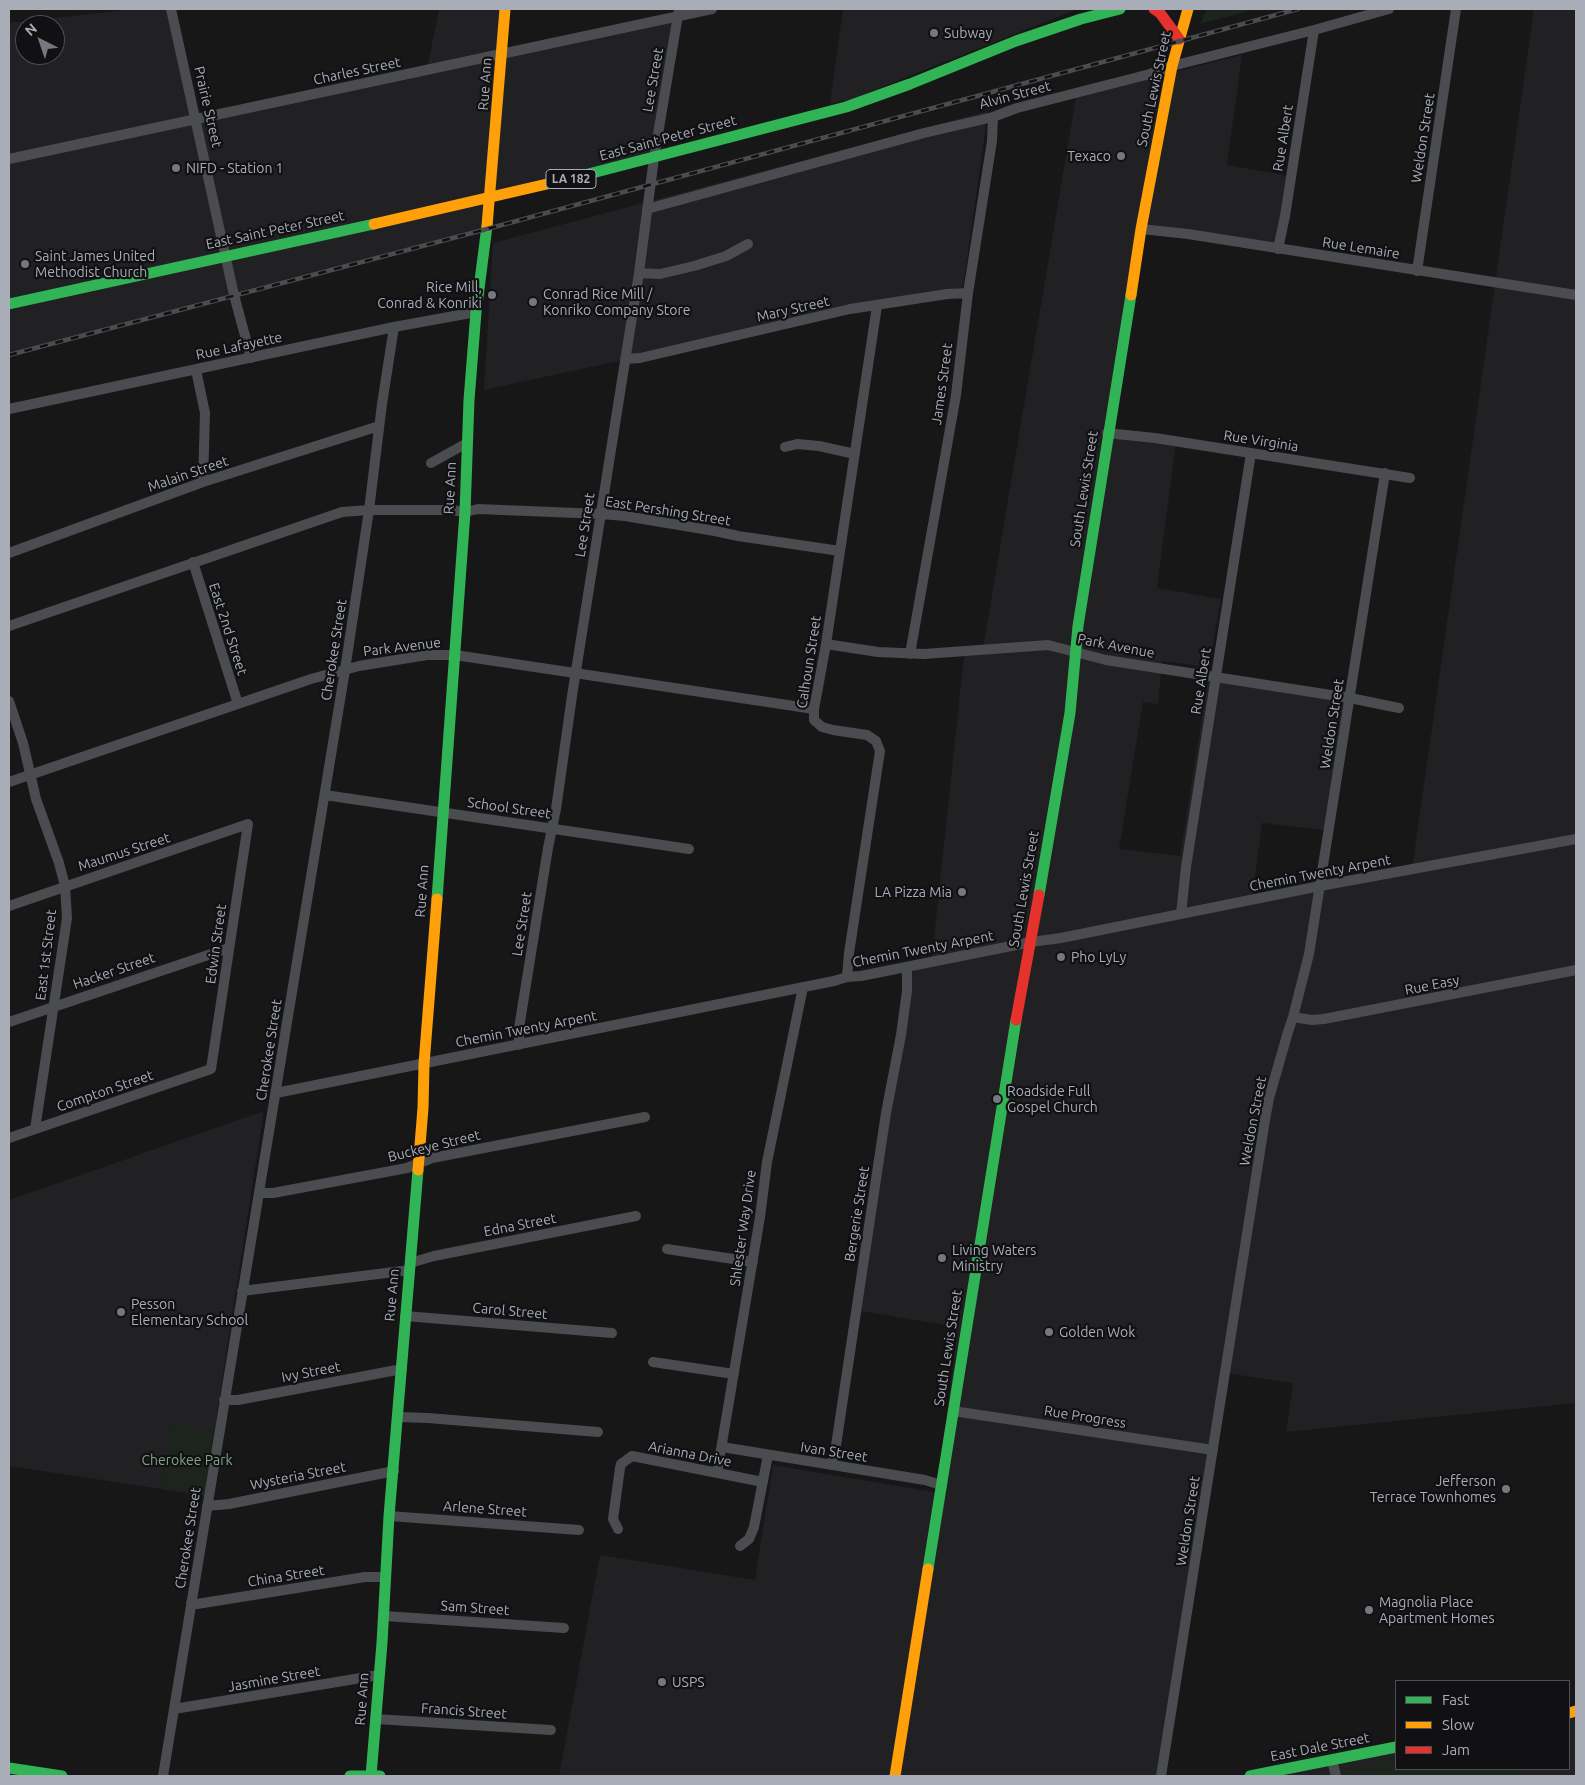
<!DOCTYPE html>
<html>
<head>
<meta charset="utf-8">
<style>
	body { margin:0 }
	#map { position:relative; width:1585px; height:1785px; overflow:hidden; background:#171717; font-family:Ubuntu,sans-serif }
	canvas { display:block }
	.frame { position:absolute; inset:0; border:10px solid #a8adb8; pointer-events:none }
	.legend { position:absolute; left:1395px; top:1680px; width:175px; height:90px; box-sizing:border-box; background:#111113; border:1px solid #4d4f55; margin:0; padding:6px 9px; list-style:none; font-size:15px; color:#a8adb8 }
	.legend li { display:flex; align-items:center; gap:10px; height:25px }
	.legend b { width:25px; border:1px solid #4d4f55 }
	.north { position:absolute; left:15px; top:15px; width:50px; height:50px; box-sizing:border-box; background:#111113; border:1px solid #4d4f55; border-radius:50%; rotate:319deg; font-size:14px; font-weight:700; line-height:20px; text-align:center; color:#a8adb8 }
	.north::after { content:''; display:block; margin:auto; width:18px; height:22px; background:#757880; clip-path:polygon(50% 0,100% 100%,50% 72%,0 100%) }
</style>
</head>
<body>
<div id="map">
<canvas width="1585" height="1785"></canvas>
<div class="frame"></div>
<ul class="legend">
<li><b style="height:6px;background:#30b455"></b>Fast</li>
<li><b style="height:6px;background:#ff9f0a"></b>Slow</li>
<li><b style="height:6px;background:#e5322d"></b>Jam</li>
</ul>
<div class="north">N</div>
</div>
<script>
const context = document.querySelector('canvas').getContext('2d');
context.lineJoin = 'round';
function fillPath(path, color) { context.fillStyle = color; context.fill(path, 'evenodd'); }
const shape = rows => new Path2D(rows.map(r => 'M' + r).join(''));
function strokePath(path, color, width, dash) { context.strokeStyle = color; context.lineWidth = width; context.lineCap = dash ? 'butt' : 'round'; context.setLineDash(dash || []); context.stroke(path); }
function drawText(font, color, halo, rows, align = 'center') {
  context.font = font + ' Ubuntu,sans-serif'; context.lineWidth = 4.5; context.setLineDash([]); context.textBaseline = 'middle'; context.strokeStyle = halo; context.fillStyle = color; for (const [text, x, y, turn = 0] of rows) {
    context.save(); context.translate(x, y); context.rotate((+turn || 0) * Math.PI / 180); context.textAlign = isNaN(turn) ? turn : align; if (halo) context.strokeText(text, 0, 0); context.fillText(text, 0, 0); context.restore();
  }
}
fillPath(shape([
	[136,9,171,9,196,119,428,64,439,9,505,9,502,53,678,16,654,158,491,198,487,229,9,355,9,23],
	[25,25,55,25,55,55,25,55],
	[843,9,1078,9,852,99,830,104],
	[1534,9,1576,9,1576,1403,1286,1432,1293,1383,1225,1373,1161,1776,559,1776,600,1555,755,1580,773,1465,939,1493,957,1327,861,1311,912,971,931,966,964,656,982,654,1076,97,1242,55,1227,165,1289,176,1278,249,1141,229,1107,432,1176,441,1157,588,1221,599,1209,667,1162,661,1158,704,1143,702,1119,849,1180,856,1208,680,1350,698,1324,830,1262,823,1252,899,1412,869],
	[988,111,963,287,484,390,493,243],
	[264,1111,214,1432,169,1425,161,1489,9,1466,9,1200],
	[1576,1718,1576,1776,1269,1776,1396,1752,1396,1769,1569,1769,1569,1719]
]), '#212123');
fillPath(shape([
	[1207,9,1256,9,1200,24],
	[169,1424,214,1432,204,1496,161,1489],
	[1396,1758,1396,1769,1524,1769,1524,1776,1342,1776,1342,1769]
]), '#1d241e');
strokePath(shape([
	[171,9,234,295,251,358],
	[9,159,712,9],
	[647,209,924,133,993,117,1017,108,1150,74,1172,66,1314,30,1389,9],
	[1141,229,1188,234,1576,295],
	[1278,249,1285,216,1314,30],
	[1417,271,1456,9],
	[639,273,660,274,694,266,726,256,748,244],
	[625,359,640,358,850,309,947,294,968,293],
	[196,370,205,413,203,482],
	[9,409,394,327,476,312],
	[1107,433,1155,438,1410,478],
	[785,447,797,444,819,446,855,454],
	[431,463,467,443],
	[9,553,203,482,379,426],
	[193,562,238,704],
	[9,626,342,512,369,510,452,510,465,512,478,509,601,514,625,516,715,531,738,536,840,551],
	[826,644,878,652,924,654,1048,645,1106,660,1350,698,1399,708],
	[910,654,956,395,968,293,992,141,993,117],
	[9,701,23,743,36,799,59,863,65,886,67,918,35,1129],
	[9,782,311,679,359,666,427,655,455,655,814,709],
	[325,795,689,849],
	[9,906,248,824,211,1069,9,1138],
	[1181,914,1186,867,1251,453],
	[847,977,849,953,880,751,876,741,867,735,833,730,822,727,814,720,814,709,826,644,877,306],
	[1293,1017,1312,1020,1324,1019,1576,970],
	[9,1022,229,948],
	[519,1045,519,1028,548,848,556,809,572,696,639,273,654,158,679,9],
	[276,1093,834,981,847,977,861,976,1031,942,1061,938,1320,886,1576,839],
	[260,1193,273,1193,407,1168,432,1158,645,1117],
	[667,1249,753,1262],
	[410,1263,434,1256,636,1216],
	[242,1291,410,1270],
	[405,1316,612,1333],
	[653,1362,734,1374],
	[224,1400,238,1400,402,1369],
	[953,1411,1213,1450],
	[398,1417,428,1418,598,1432],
	[722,1447,925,1480,941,1485],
	[831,1465,835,1452,886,1113,901,1035,907,991,907,967],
	[717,1473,760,1217,767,1162,803,987],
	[207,1506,229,1504,394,1471],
	[389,1516,579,1530],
	[618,1529,613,1519,620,1468,621,1464,632,1456,763,1482],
	[740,1546,749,1539,754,1527,768,1455],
	[191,1603,197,1604,365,1577,386,1577],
	[384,1616,564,1628],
	[174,1709,379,1675],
	[376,1719,551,1730],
	[1332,1760,1336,1776],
	[163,1776,345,670,369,510,382,404,394,327],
	[1161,1776,1265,1120,1269,1098,1288,1032,1293,1017,1309,954,1385,473]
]), '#4b4c50', 10);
strokePath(shape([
	[573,178,846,107,910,84,1016,41,1081,19,1120,9],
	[9,304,374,224],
	[1039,895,1070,713,1078,626,1131,295],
	[437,899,465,512,469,400,476,312,487,226],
	[928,1569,1016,1020],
	[9,1768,62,1776],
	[350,1776,380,1776],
	[371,1776,382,1643,389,1516,418,1170],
	[1250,1776,1396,1747]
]), '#30b455', 11);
strokePath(shape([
	[374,224,573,178],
	[487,226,505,9],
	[1131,295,1141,229,1172,66,1188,9],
	[418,1170,423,1108,424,1064,437,899],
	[1569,1713,1576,1711],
	[895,1776,928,1569]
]), '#ff9f0a', 11);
strokePath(shape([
	[1154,9,1160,13,1179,39],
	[1016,1020,1039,895]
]), '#e5322d', 11);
const rail = shape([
	[9,355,487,229,1298,9]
]);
strokePath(rail, '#4b4c4f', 4.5);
strokePath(rail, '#111113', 2.5, [8]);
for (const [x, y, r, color] of [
	[934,33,5,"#757880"],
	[1121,156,5,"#757880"],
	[176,168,5,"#757880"],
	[25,264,5,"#757880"],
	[492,295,5,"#757880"],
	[533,302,5,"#757880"],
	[962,892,5,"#757880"],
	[1061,957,5,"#757880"],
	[997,1099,5,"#757880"],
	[942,1258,5,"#757880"],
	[121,1312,5,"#757880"],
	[1049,1332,5,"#757880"],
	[1506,1489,5,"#757880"],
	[1369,1610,5,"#757880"],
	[662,1682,5,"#757880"]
]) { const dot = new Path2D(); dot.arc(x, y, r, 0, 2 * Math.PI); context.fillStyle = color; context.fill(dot); strokePath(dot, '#111113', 2); }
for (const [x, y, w] of [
	[571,179,50]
]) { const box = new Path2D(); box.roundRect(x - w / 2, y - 9.5, w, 19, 4); context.fillStyle = '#111113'; context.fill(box); strokePath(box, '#a8adb8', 1); }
drawText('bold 12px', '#a8adb8', null, [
	["LA 182",571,179]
]);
drawText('14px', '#a8adb8', '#111113', [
	["Subway",944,33],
	["Texaco",1111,156,"right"],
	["NIFD - Station 1",186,168],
	["Saint James United",35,256],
	["Methodist Church",35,272],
	["Rice Mill,",482,287,"right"],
	["Conrad & Konriki",482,303,"right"],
	["Conrad Rice Mill /",543,294],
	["Konriko Company Store",543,310],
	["LA Pizza Mia",952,892,"right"],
	["Pho LyLy",1071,957],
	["Roadside Full",1007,1091],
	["Gospel Church",1007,1107],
	["Living Waters",952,1250],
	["Ministry",952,1266],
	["Pesson",131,1304],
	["Elementary School",131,1320],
	["Golden Wok",1059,1332],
	["Jefferson",1496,1481,"right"],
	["Terrace Townhomes",1496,1497,"right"],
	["Magnolia Place",1379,1602],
	["Apartment Homes",1379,1618],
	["USPS",672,1682]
], 'left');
drawText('14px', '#a8adb8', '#111113', [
	["Charles Street",357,71,-12],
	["Lee Street",653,80,-80],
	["Rue Ann",485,84,-86],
	["South Lewis Street",1154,89,-78],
	["Alvin Street",1015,95,-15],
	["Prairie Street",208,107,77],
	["East Saint Peter Street",668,138,-15],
	["Rue Albert",1283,138,-81],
	["Weldon Street",1423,138,-81],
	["East Saint Peter Street",275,230,-12],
	["Rue Lemaire",1361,248,9],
	["Mary Street",793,309,-13],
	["Rue Lafayette",239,346,-12],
	["James Street",942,384,-82],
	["Rue Virginia",1261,441,9],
	["Malain Street",188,474,-19],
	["Rue Ann",450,488,-87],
	["South Lewis Street",1084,489,-81],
	["East Pershing Street",668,511,9],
	["Lee Street",585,525,-81],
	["East 2nd Street",228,629,72],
	["Park Avenue",1116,646,11],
	["Park Avenue",402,647,-7],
	["Cherokee Street",334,650,-81],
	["Calhoun Street",809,662,-81],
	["Rue Albert",1201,681,-81],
	["Weldon Street",1332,724,-81],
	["School Street",509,808,8],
	["Maumus Street",124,852,-18],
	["Chemin Twenty Arpent",1320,873,-11],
	["South Lewis Street",1024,889,-80],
	["Rue Ann",422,891,-86],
	["Lee Street",522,924,-81],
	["Edwin Street",216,944,-82],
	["Chemin Twenty Arpent",923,949,-11],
	["East 1st Street",46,955,-83],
	["Hacker Street",114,971,-19],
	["Rue Easy",1432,985,-11],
	["Chemin Twenty Arpent",526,1029,-11],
	["Cherokee Street",269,1050,-81],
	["Compton Street",105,1091,-19],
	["Weldon Street",1253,1121,-79],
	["Buckeye Street",434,1146,-14],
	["Bergerie Street",857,1214,-81],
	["Edna Street",520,1225,-11],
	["Shlester Way Drive",743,1228,-82],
	["Rue Ann",392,1295,-85],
	["Carol Street",510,1311,5],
	["South Lewis Street",948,1348,-81],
	["Ivy Street",311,1372,-11],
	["Rue Progress",1085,1417,9],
	["Ivan Street",834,1452,9],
	["Arianna Drive",690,1454,11],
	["Wysteria Street",298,1476,-11],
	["Arlene Street",485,1509,4],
	["Weldon Street",1188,1521,-81],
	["Cherokee Street",188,1538,-81],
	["China Street",286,1576,-9],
	["Sam Street",475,1608,4],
	["Jasmine Street",274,1679,-10],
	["Rue Ann",362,1699,-86],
	["Francis Street",464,1711,4],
	["East Dale Street",1320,1747,-11]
]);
drawText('14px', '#7fa381', '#111113', [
	["Cherokee Park",187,1460]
]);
</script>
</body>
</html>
